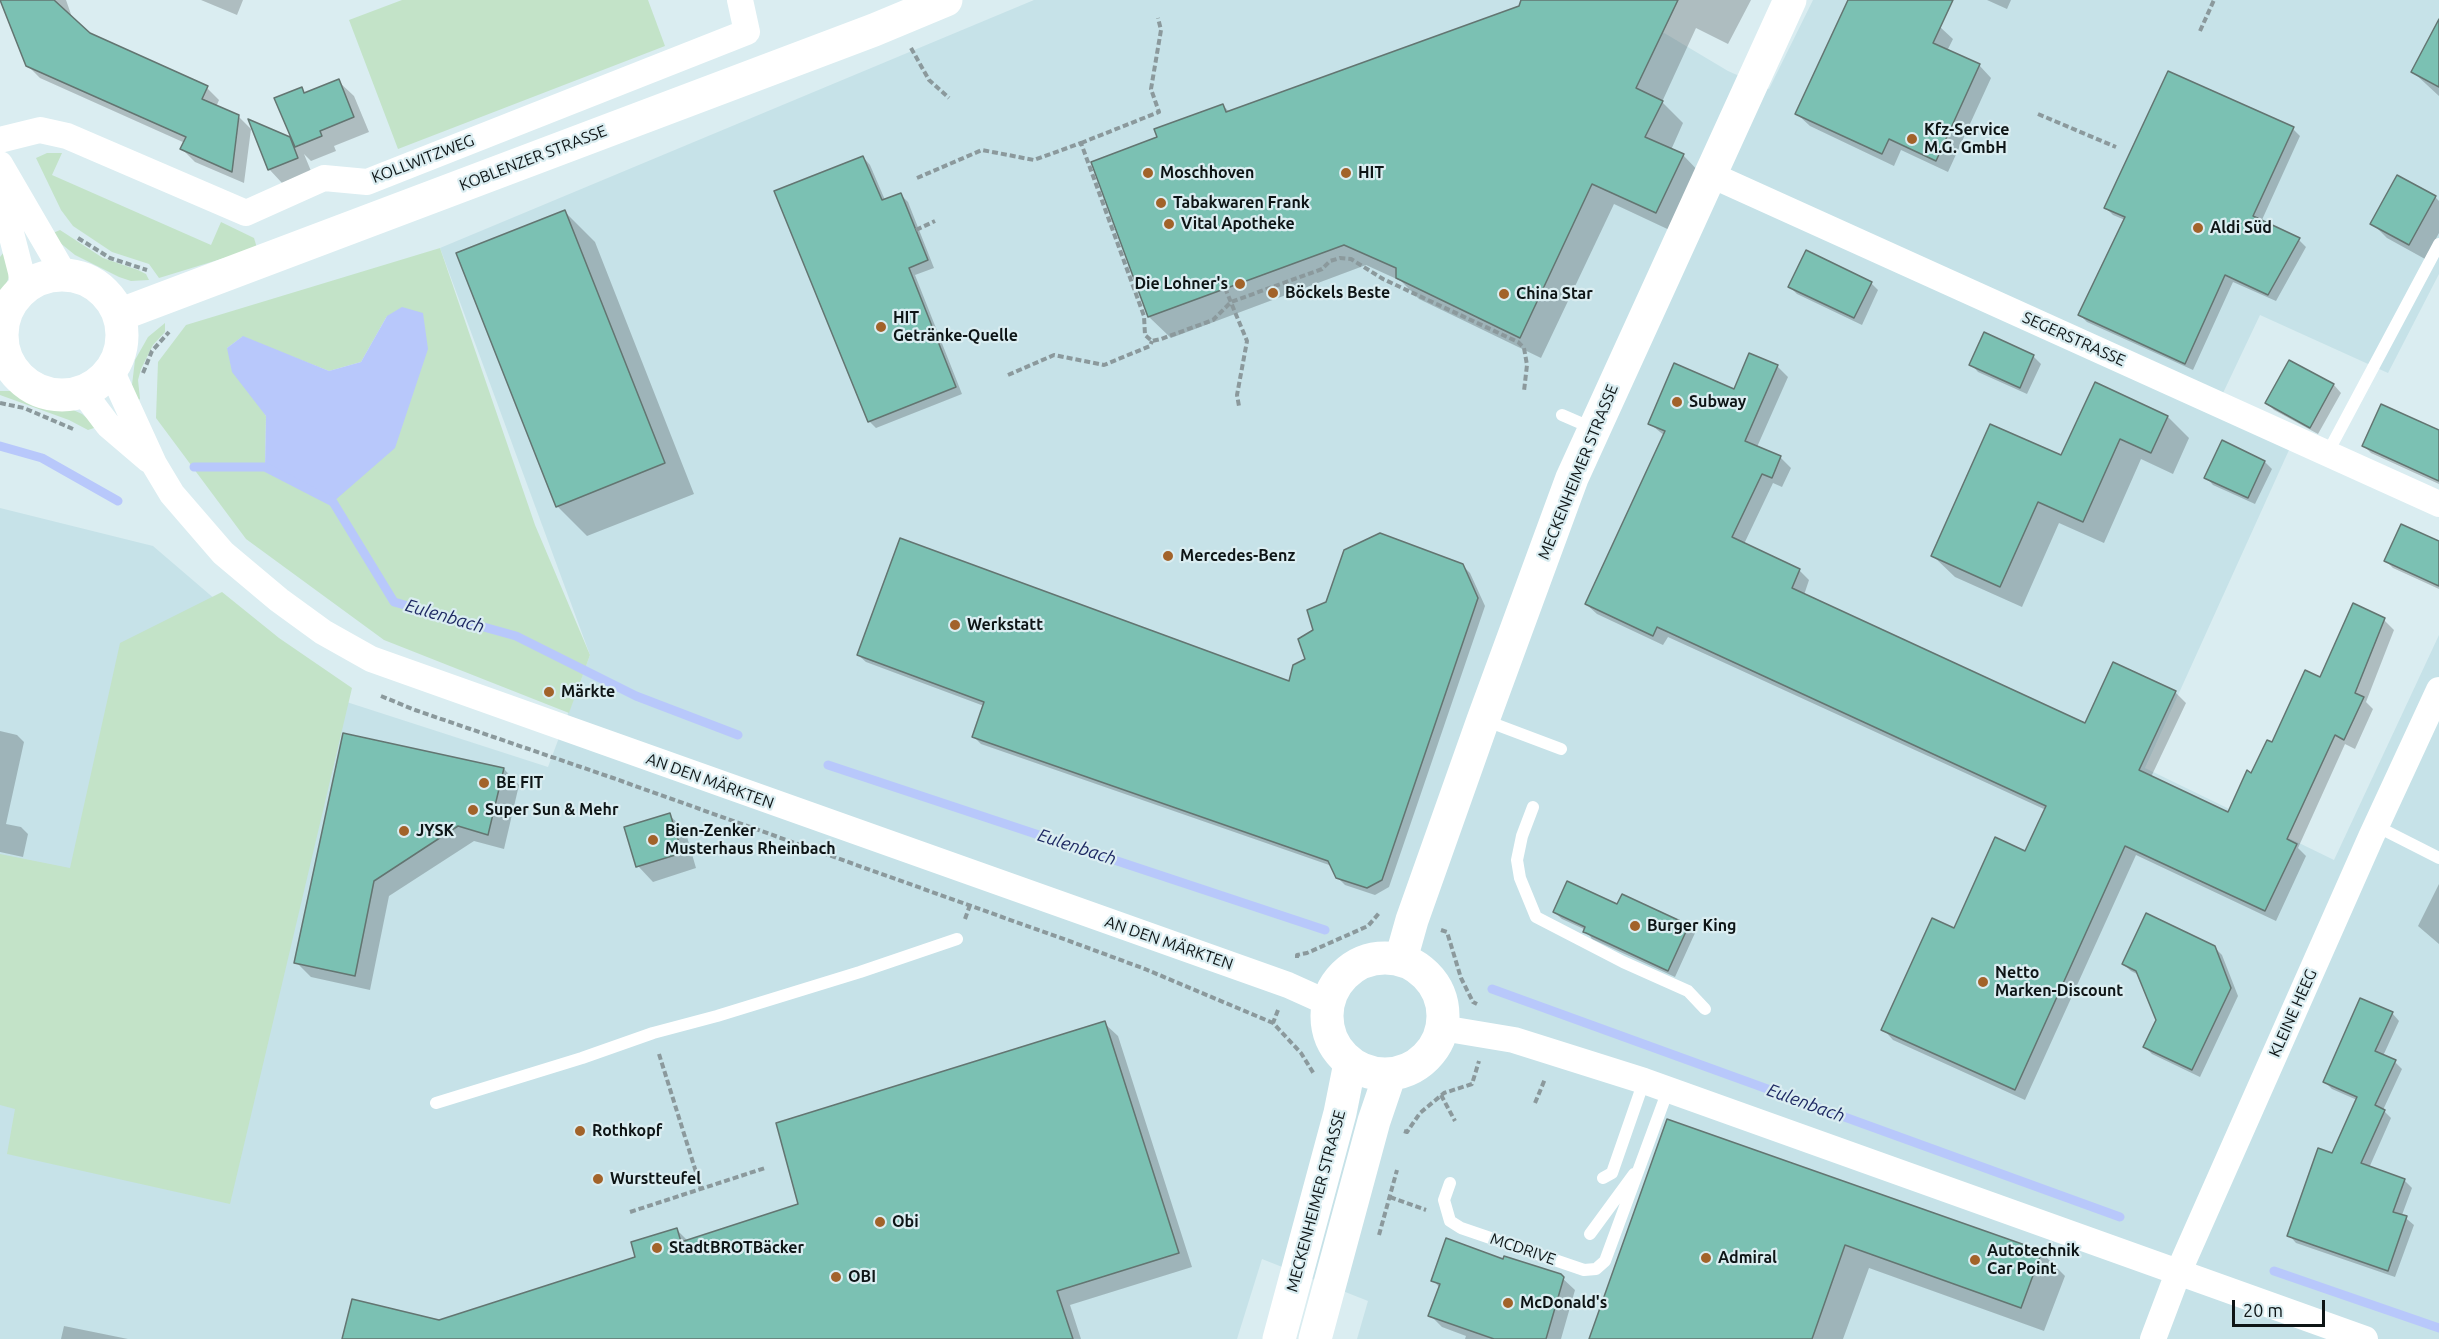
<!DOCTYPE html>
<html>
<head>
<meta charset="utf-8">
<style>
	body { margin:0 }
	#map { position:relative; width:2439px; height:1339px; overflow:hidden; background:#daedf1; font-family:Ubuntu,sans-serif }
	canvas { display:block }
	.scale { position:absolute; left:2232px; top:1300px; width:93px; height:27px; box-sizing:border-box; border:3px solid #0e1516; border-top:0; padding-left:8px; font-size:18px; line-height:21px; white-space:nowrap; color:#0e1516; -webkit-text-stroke:4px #daedf1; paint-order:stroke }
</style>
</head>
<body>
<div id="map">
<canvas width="2439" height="1339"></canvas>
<div class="scale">20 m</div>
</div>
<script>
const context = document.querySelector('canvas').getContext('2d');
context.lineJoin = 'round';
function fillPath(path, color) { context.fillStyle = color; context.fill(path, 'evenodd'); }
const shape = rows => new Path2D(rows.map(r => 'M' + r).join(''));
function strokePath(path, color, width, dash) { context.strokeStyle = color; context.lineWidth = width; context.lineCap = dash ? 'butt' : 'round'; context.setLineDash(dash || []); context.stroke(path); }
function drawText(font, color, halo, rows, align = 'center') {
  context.font = font + ' Ubuntu,sans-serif'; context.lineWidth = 4.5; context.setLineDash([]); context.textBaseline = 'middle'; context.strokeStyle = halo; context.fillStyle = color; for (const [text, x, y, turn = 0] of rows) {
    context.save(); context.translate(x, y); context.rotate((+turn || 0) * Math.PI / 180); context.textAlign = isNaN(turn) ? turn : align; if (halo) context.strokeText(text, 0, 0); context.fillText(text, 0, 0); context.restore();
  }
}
fillPath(shape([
	[1034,0,1609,0,1728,71,1769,89,1813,0,2439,0,2439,274,2388,373,2260,315,2214,412,2289,450,2145,768,2334,860,2439,635,2439,1339,1357,1339,1368,1301,1262,1259,1237,1339,0,1339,0,508,153,546,328,696,548,767,590,655,440,248]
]), '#c6e2e8');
fillPath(shape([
	[402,0,648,0,665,46,398,149,349,20],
	[47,153,62,153,52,175,211,245,221,222,254,238,257,248,159,278,149,264,112,252,73,226,61,210,36,158],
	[60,230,103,258,138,270,146,274,149,280,131,281,119,277,75,255,59,242,53,233],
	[440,248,535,525,590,655,569,713,384,640,246,539,156,418,158,362,186,325],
	[387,316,333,502,265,467,266,416,227,348,242,337,329,371,361,362],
	[4,252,11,272,0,299,0,257],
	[165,323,165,332,153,345,141,369,138,380,140,399,137,401,132,385,135,360,148,337],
	[0,391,15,391,44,403,69,408,82,414,97,427,88,430,69,420,0,395],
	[222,592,279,638,352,688,230,1204,7,1154,15,1109,0,1105,0,854,70,868,120,643]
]), '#c3e3c8');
fillPath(shape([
	[402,307,423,313,428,349,395,448,333,502,265,467,266,416,232,372,227,348,243,336,329,371,361,362,387,316]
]), '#b8c8fb');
fillPath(shape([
	[1,0,66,0,73,20,89,34,207,88,219,100,216,107,238,116,251,129,244,183,195,162,182,149,185,143,40,78,27,65],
	[201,0,243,0,237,15],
	[1523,0,1751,0,1728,44,1696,28,1662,102,1683,123,1671,150,1683,155,1704,177,1678,234,1614,204,1541,358,1419,299,1401,281,1366,265,1171,338,1149,317,1093,163,1159,138,1223,105,1229,112,1520,7],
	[1849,0,1882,0,1940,27,1953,39,1947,51,1979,65,1991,78,1948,172,1901,150,1894,166,1810,126,1797,114],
	[1987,0,2011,0,2007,9],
	[2439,22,2439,96,2413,72],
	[338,81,354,96,369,132,334,146,336,151,311,161,304,154,311,171,282,183,269,169,289,138,295,143,301,88,306,94],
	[2293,129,2300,136,2261,222,2299,240,2306,247,2276,301,2233,282,2193,370,2087,322,2080,315,2125,220,2113,215,2105,207],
	[863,157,870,165,885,200,901,195,908,202,934,268,915,275,962,394,876,428,869,421],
	[2435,197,2439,201,2439,233,2425,259,2387,238,2372,223],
	[565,212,595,242,694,494,587,536,557,506],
	[1871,283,1878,290,1862,325,1797,294,1790,287],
	[1985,334,2034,357,2041,364,2027,394,1978,372,1971,364],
	[2290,362,2334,385,2341,393,2318,434,2274,410,2267,403],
	[1777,366,1788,377,1757,447,1781,458,1791,468,1782,487,1773,483,1744,544,1799,570,1809,580,1804,595,2086,725,2114,664,2175,692,2186,703,2151,777,2229,814,2273,744,2321,679,2384,620,2394,630,2366,702,2373,709,2355,749,2345,744,2298,848,2306,856,2276,921,2136,855,2025,1100,1893,1040,1883,1029,1955,930,2026,853,2046,810,1668,637,1663,645,1597,614,1586,604,1665,436,1649,423,1735,391],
	[2095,384,2168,417,2189,438,2173,474,2141,459,2104,543,2059,523,2022,607,1955,577,1933,556,2062,457],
	[2439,432,2439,484,2371,453,2364,446],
	[2265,462,2272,469,2255,504,2213,485,2206,477],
	[2439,543,2439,589,2393,568,2386,561],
	[1463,566,1470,573,1485,606,1389,887,1375,895,1345,885,1337,877,1332,866,981,744,974,737,984,706,866,662,858,655,1290,683],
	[0,731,17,735,24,742,6,824,21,827,28,834,23,857,0,852],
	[344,735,504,769,519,785,504,849,474,841,389,896,370,990,311,977,296,962],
	[669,815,685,830,696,868,653,882,638,866],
	[2439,884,2439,944,2418,926],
	[1618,906,1688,926,1695,933,1675,977,1592,939,1586,930,1562,919,1554,912],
	[2214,947,2222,955,2238,996,2200,1077,2152,1054,2145,1047,2157,1021,2139,975,2131,971,2123,964],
	[2392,1013,2399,1021,2383,1056,2395,1062,2402,1069,2383,1110,2391,1118,2369,1168,2404,1180,2412,1188,2402,1215,2414,1225,2395,1277,2296,1243,2289,1235,2333,1155,2357,1100,2332,1089,2325,1082],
	[1104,1023,1118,1036,1192,1267,1070,1305,1081,1339,344,1339,439,1322,637,1258,677,1230,688,1241,800,1205],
	[1668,1121,2041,1252,2065,1276,2044,1331,1869,1268,1843,1339,1590,1339],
	[1504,1261,1560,1276,1575,1290,1561,1339,1465,1339,1466,1336,1442,1327,1430,1315,1440,1288,1433,1280],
	[64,1326,128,1339,61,1339]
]), '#0003');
strokePath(shape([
	[0,446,42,458,118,501],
	[194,467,265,467,333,502,394,602,516,636,636,696,738,735],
	[828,765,1325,930],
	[1492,989,2120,1217],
	[2274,1271,2439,1328]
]), '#b8c8fb', 9);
const building = shape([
	[0,0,54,0,90,33,208,86,202,99,239,115,232,172,180,149,186,137,26,66,0,0],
	[1521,0,1678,0,1636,88,1663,101,1645,137,1684,154,1656,213,1592,184,1520,338,1396,278,1396,268,1344,245,1148,317,1091,162,1157,137,1154,129,1223,104,1226,112,1519,6,1521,0],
	[1848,0,1953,0,1933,43,1980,64,1936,161,1889,139,1882,154,1795,114,1848,0],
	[2439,19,2439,87,2411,72,2439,19],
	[2168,71,2294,127,2253,216,2300,238,2268,295,2225,275,2185,364,2078,315,2125,217,2104,208,2168,71],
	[339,79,354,117,320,131,322,136,295,147,274,98,302,87,304,93,339,79],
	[248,119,290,137,298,158,268,170,248,119],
	[863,156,882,200,901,193,928,260,909,268,956,387,868,422,774,191,863,156],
	[2397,175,2436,196,2409,245,2370,224,2397,175],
	[565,210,665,463,556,507,456,253,565,210],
	[1806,250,1872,282,1854,318,1788,287,1806,250],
	[1984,332,2034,355,2020,388,1969,365,1984,332],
	[1749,353,1778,365,1745,441,1781,456,1772,478,1762,474,1732,537,1800,569,1792,588,2085,723,2113,662,2176,691,2139,770,2228,812,2247,770,2251,773,2267,740,2272,742,2305,670,2320,677,2353,603,2385,618,2355,693,2364,697,2344,740,2335,735,2287,839,2297,844,2265,911,2125,846,2015,1090,1881,1030,1932,918,1954,928,1995,837,2025,851,2046,806,1657,627,1653,636,1585,604,1665,431,1648,424,1674,363,1734,389,1749,353],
	[2289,360,2334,384,2310,428,2265,403,2289,360],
	[2095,382,2168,416,2151,453,2120,439,2083,522,2038,502,2000,587,1931,556,1990,424,2061,455,2095,382],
	[2381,404,2439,430,2439,481,2362,446,2381,404],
	[2222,440,2265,461,2248,498,2204,478,2222,440],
	[2401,524,2439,541,2439,586,2384,561,2401,524],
	[1380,533,1463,564,1478,598,1382,880,1367,888,1336,878,1328,861,972,737,984,702,857,655,900,538,1289,681,1293,665,1305,659,1298,639,1313,630,1307,610,1326,602,1344,550,1380,533],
	[343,733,504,768,488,835,458,826,374,881,355,976,294,963,343,733],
	[670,813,682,853,636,867,624,827,670,813],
	[1567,881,1617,904,1622,894,1689,925,1668,971,1586,933,1583,932,1585,927,1553,912,1567,881],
	[2146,913,2215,946,2231,988,2192,1070,2143,1047,2156,1020,2136,971,2122,964,2146,913],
	[2360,998,2393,1012,2375,1051,2396,1060,2375,1105,2385,1110,2361,1163,2405,1179,2393,1212,2407,1216,2388,1271,2287,1236,2318,1148,2332,1153,2357,1097,2323,1082,2360,998],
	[1105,1021,1179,1253,1057,1291,1073,1339,342,1339,352,1299,439,1320,635,1257,631,1242,677,1228,681,1242,798,1204,776,1123,1105,1021],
	[1667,1119,2042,1251,2021,1308,1845,1245,1812,1339,1589,1339,1667,1119],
	[1446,1238,1503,1259,1504,1256,1561,1274,1564,1277,1546,1339,1494,1339,1428,1316,1440,1284,1431,1281,1446,1238]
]);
fillPath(building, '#7bc1b3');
strokePath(building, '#637571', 1.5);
strokePath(shape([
	[2200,31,2214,0],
	[911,48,929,80,949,98],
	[2038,114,2116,147],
	[1081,143,1159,112,1151,89,1161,30,1158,18],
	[917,178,982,150,1034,160,1081,143,1144,316,1145,335,1152,341,1161,339,1213,320,1231,302,1322,269,1330,261,1340,258,1351,259,1383,279,1518,342,1524,348,1527,365,1524,391],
	[916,230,935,221],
	[78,238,110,258,147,270],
	[1225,288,1247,341,1237,395,1239,406],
	[143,373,152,351,169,332],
	[1008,375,1054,355,1104,365,1150,346,1152,341],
	[0,403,24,408,73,429],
	[381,696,415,710,613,778,1072,942,1145,969,1273,1023],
	[965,919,970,905],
	[1441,930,1447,932,1461,978,1473,1002,1477,1004],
	[1297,958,1297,955,1307,953,1368,926,1380,912],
	[1278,1010,1273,1023,1301,1053,1314,1074],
	[659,1054,701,1188],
	[1441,1095,1455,1121],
	[1535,1103,1545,1079],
	[1404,1131,1407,1132,1420,1113,1444,1093,1472,1084,1479,1061],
	[1390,1197,1426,1210],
	[630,1212,765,1168],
	[1379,1235,1397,1170]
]), '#8b999c', 4, [6, 3]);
strokePath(shape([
	[1562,415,1592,428],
	[2327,454,2439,244],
	[1484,720,1561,749],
	[1533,807,1522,836,1517,860,1520,878,1536,917,1623,962,1688,991,1705,1009],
	[2376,826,2439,858],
	[436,1103,582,1058,653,1033,717,1016,860,972,957,939],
	[1603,1178,1612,1173,1644,1081],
	[1450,1183,1444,1200,1450,1221,1461,1228,1584,1270,1596,1269,1605,1261,1668,1090],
	[1590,1234,1634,1174]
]), '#fff', 12);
strokePath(shape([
	[0,140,40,130,67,136,246,213,324,178,367,182,747,32,740,0],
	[0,164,64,274],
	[1709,174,2439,504],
	[0,190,21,272,23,289],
	[111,370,154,464,172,494,223,553,279,600,323,632,371,659,1288,985,1328,1003],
	[83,392,108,425,149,460],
	[1442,1028,1514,1040,1644,1081,2365,1339],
	[2153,1339,2178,1273,2371,837,2439,690]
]), '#fff', 26);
strokePath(shape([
	'2 335a60 60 0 1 1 120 0a60 60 0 1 1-120 0Z',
	[119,315,874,30,946,0],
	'1327 1016a58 58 0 1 1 116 0a58 58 0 1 1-116 0Z',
	[1401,959,1412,920,1483,720,1572,478,1790,0],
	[1279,1339,1340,1113,1350,1063],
	[1315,1339,1374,1121,1390,1074]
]), '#fff', 33);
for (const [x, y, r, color] of [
	[1912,139,6,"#a2632a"],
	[1148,173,6,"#a2632a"],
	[1346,173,6,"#a2632a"],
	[1161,203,6,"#a2632a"],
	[1169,224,6,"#a2632a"],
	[2198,228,6,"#a2632a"],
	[1240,284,6,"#a2632a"],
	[1273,293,6,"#a2632a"],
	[1504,294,6,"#a2632a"],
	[881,327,6,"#a2632a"],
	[1677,402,6,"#a2632a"],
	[1168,556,6,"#a2632a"],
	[955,625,6,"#a2632a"],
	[549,692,6,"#a2632a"],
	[484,783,6,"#a2632a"],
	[473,810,6,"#a2632a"],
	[404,831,6,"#a2632a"],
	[653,840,6,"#a2632a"],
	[1635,926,6,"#a2632a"],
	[1983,982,6,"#a2632a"],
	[580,1131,6,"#a2632a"],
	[598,1179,6,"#a2632a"],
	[880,1222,6,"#a2632a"],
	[657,1248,6,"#a2632a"],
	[1706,1258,6,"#a2632a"],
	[1975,1260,6,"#a2632a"],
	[836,1277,6,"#a2632a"],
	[1508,1303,6,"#a2632a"]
]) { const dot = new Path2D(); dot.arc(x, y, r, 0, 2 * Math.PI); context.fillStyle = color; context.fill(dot); strokePath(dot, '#daedf1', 2); }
drawText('bold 16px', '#0e1516', '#daedf1', [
	["Kfz-Service",1924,130],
	["M.G. GmbH",1924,148],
	["Moschhoven",1160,173],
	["HIT",1358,173],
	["Tabakwaren Frank",1173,203],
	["Vital Apotheke",1181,224],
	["Aldi Süd",2210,228],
	["Die Lohner's",1228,284,"right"],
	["Böckels Beste",1285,293],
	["China Star",1516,294],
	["HIT",893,318],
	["Getränke-Quelle",893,336],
	["Subway",1689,402],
	["Mercedes-Benz",1180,556],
	["Werkstatt",967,625],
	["Märkte",561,692],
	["BE FIT",496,783],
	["Super Sun & Mehr",485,810],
	["JYSK",416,831],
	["Bien-Zenker",665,831],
	["Musterhaus Rheinbach",665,849],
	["Burger King",1647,926],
	["Netto",1995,973],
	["Marken-Discount",1995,991],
	["Rothkopf",592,1131],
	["Wurstteufel",610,1179],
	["Obi",892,1222],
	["StadtBROTBäcker",669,1248],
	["Autotechnik",1987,1251],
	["Car Point",1987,1269],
	["Admiral",1718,1258],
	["OBI",848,1277],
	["McDonald's",1520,1303]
], 'left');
drawText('16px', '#0e1516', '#daedf1', [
	["KOBLENZER STRASSE",533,158,-21],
	["KOLLWITZWEG",423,159,-21],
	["SEGERSTRASSE",2074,339,24],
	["MECKENHEIMER STRASSE",1578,472,-68],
	["AN DEN MÄRKTEN",710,781,20],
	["AN DEN MÄRKTEN",1169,943,19],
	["KLEINE HEEG",2293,1013,-66],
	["MECKENHEIMER STRASSE",1316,1201,-75],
	["MCDRIVE",1523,1249,19]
]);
drawText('italic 18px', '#1e2963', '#daedf1', [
	["Eulenbach",445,616,16],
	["Eulenbach",1077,847,18],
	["Eulenbach",1806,1103,20]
]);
</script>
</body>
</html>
